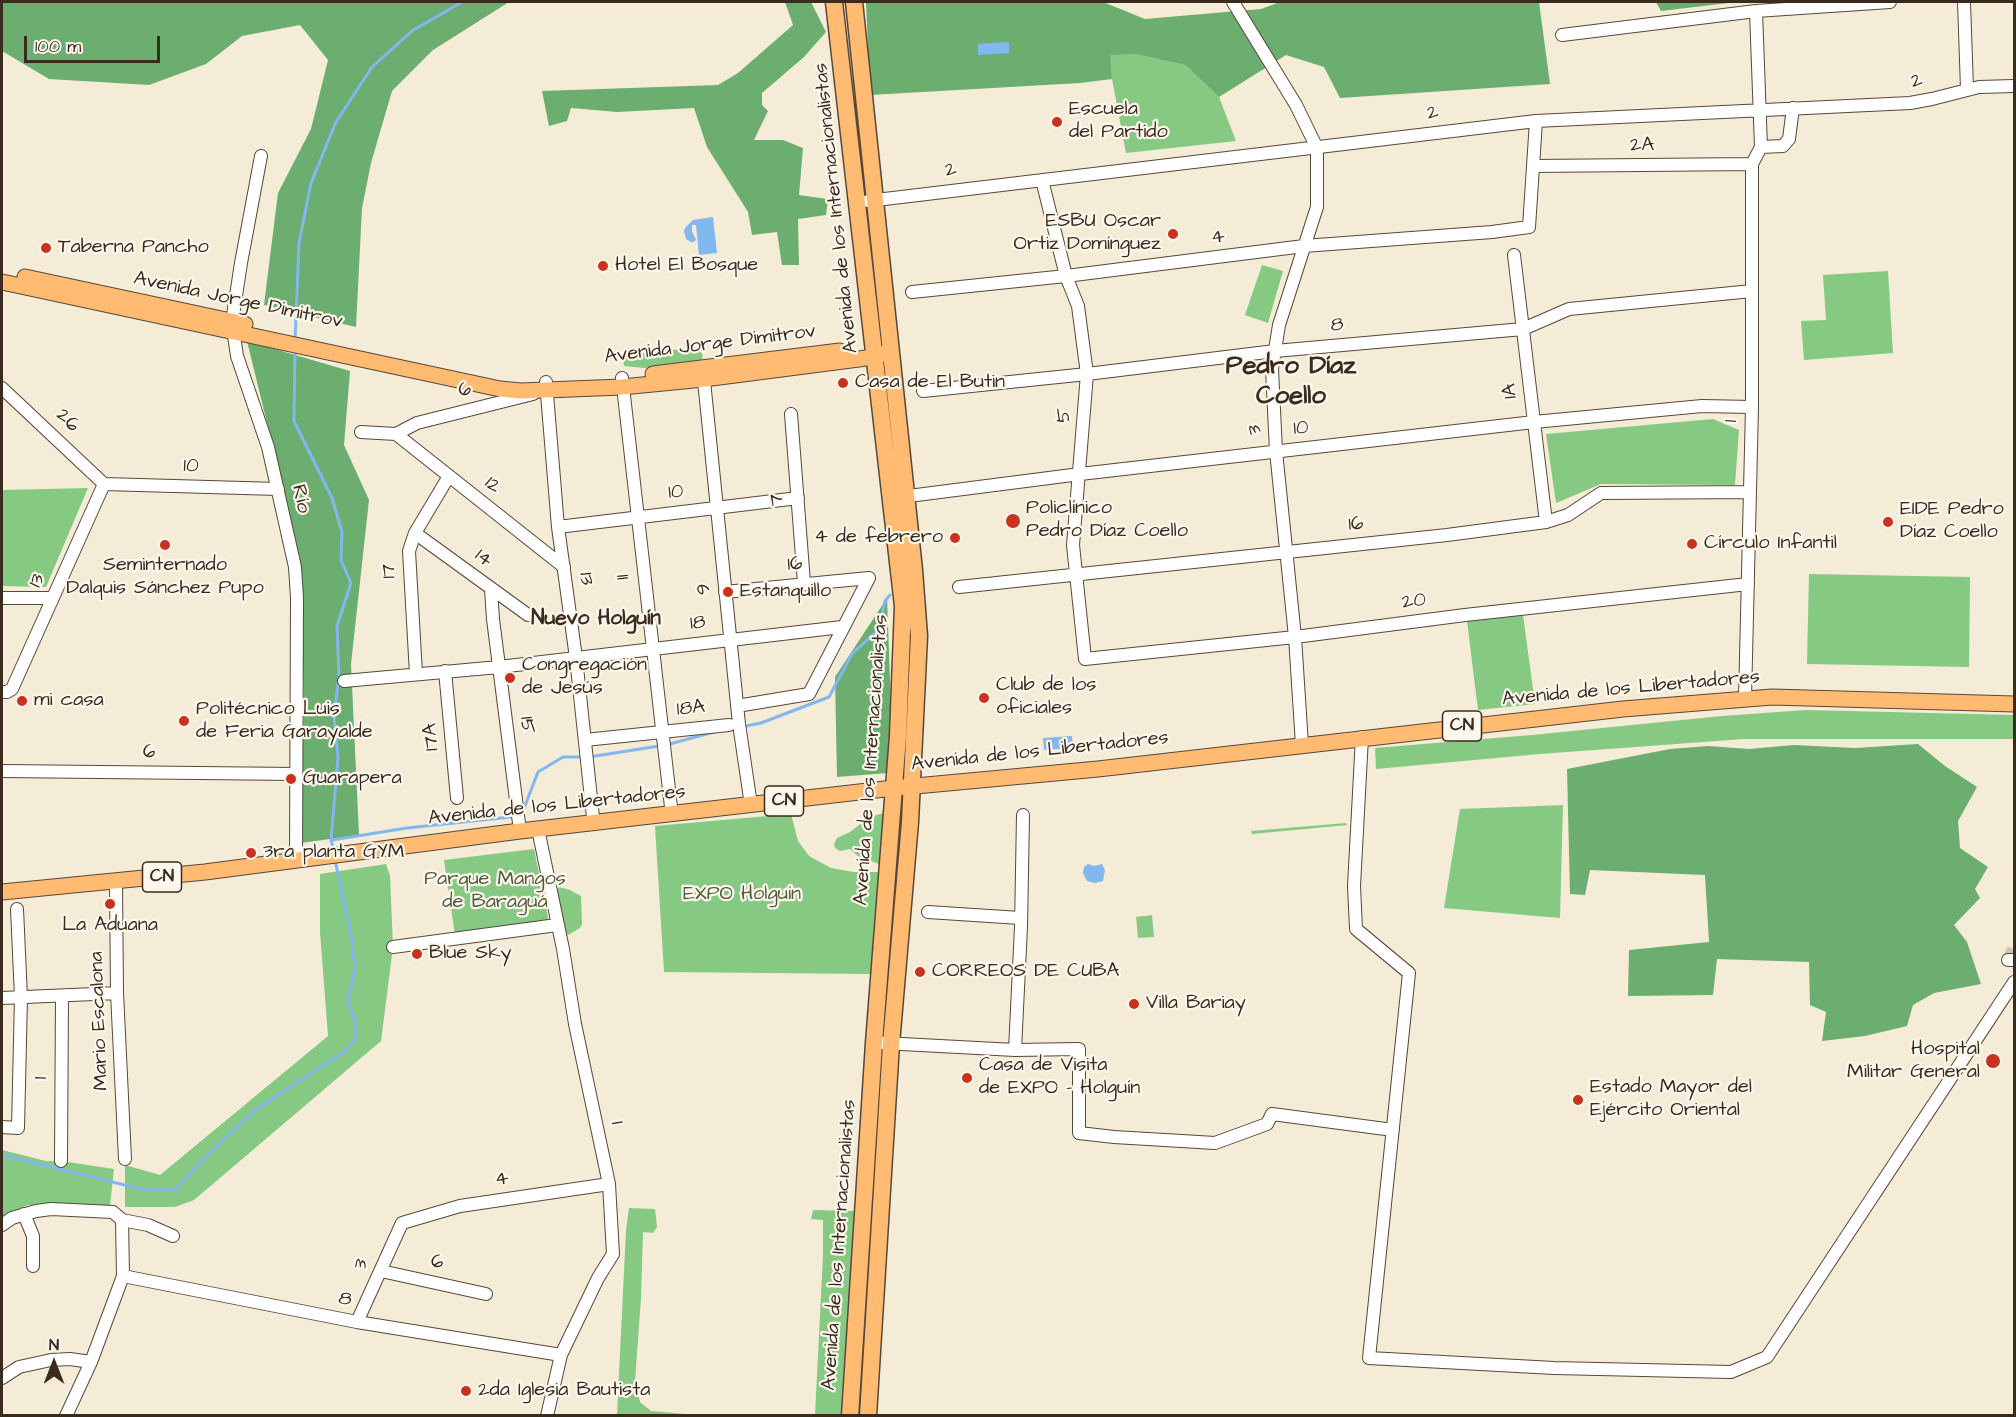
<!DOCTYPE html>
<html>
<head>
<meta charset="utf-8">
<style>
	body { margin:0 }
	#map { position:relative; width:2016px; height:1417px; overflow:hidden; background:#f4ecd6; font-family:"Architects Daughter",sans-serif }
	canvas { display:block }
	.frame { position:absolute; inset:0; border:3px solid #3b2a1e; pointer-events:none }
	.north { position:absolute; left:24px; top:1333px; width:60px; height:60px; -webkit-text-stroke:4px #fbf7ec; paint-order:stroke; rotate:0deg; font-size:16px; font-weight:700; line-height:24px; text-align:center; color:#3b2a1e }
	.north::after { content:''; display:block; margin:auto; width:21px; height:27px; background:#3b2a1e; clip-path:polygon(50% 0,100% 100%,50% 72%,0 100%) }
	.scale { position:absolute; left:24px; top:36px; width:136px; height:27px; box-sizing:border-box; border:3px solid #3b2a1e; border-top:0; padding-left:8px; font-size:18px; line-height:21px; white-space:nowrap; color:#3b2a1e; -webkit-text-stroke:4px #fbf7ec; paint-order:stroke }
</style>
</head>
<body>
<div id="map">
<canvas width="2016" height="1417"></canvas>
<div class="frame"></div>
<div class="north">N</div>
<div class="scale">100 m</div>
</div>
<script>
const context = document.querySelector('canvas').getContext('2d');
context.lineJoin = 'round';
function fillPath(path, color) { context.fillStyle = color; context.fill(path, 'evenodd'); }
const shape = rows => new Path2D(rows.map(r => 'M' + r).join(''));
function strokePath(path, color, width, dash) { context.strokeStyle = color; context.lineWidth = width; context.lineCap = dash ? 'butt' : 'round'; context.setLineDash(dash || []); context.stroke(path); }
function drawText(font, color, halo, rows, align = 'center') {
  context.font = font + ' "Architects Daughter",sans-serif'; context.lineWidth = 4.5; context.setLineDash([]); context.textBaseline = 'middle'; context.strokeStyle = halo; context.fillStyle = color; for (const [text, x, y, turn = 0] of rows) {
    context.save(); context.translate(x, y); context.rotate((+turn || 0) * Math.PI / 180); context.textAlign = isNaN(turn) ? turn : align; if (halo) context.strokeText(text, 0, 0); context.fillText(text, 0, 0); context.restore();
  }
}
fillPath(shape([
	[1109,54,1134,54,1185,65,1219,97,1236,141,1126,153,1112,79],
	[1262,265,1283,271,1268,323,1245,315],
	[1888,271,1893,353,1804,360,1801,321,1826,320,1823,275],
	[698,349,703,355,701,363,644,368,624,366,623,359,627,355,665,350],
	[1713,419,1739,430,1735,485,1601,484,1556,503,1546,434],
	[88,488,46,587,2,586,2,490],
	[1809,574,1970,577,1969,667,1807,664],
	[1523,615,1535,704,1478,710,1467,621],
	[1806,710,2014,715,2014,739,1744,739,1540,754,1376,769,1375,748,1532,735,1722,716],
	[1563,805,1560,918,1444,908,1460,809],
	[884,813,879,864,858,856,850,849,840,851,835,848,834,844,837,838,850,832,869,817],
	[791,814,798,841,809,856,831,868,853,872,879,872,871,974,664,972,655,826],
	[1346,823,1347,825,1252,834,1251,831],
	[534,849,549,922,455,935,444,860],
	[386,864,390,876,393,947,381,1041,194,1200,175,1207,125,1207,125,1165,160,1175,328,1036,320,932,320,874],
	[559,887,570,890,581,896,582,924,580,928,568,935,565,934,556,890],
	[1152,915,1154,937,1138,938,1136,917],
	[2,1150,46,1161,61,1161,114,1169,110,1206,28,1205,2,1216],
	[629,1208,655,1209,657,1227,653,1233,643,1232,641,1298,635,1381,640,1402,651,1411,696,1415,617,1415,626,1230],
	[813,1210,855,1211,844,1415,815,1415,823,1255,823,1220,811,1219]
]), '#86c982');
fillPath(shape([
	[2,2,509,2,433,50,392,91,371,163,362,208,356,327,264,305,278,193,311,129,328,60,300,25,242,36,206,64,149,85,49,79,2,51],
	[785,2,811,2,826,32,804,57,762,93,762,105,768,111,754,140,783,140,803,148,799,195,828,199,826,215,798,219,799,265,782,265,777,232,752,235,748,212,707,147,694,108,617,112,571,108,567,121,549,126,542,91,718,85,738,73,793,25],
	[866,2,1103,2,1145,19,1261,9,1280,2,1539,2,1550,84,1340,98,1324,67,1286,55,1219,97,1185,65,1134,54,1110,55,1112,79,1080,83,870,95],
	[1656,2,1737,2,1661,11],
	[247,341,350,371,344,445,369,500,351,664,359,835,301,843,304,698,300,558],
	[887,598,891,706,888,773,837,777,835,677],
	[1918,744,1945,766,1977,787,1958,821,1960,848,1988,867,1975,889,1980,898,1954,925,1967,942,1981,984,1934,993,1913,1005,1907,1026,1865,1036,1822,1041,1826,1012,1810,1005,1809,962,1717,959,1713,995,1628,996,1629,950,1709,942,1705,875,1590,870,1585,895,1570,894,1567,769,1670,749,1708,746,1749,749,1794,745,1855,748]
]), '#6cad70');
fillPath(shape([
	[1009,42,1009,53,978,55,978,44],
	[713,217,717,253,699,255,696,225,692,225,692,232,696,239,694,242,691,242,686,239,684,231,685,228,693,220],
	[1072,736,1073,748,1044,750,1043,738],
	[1088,864,1094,866,1102,864,1105,870,1103,881,1095,883,1087,881,1083,873,1084,867]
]), '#82b7f0');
strokePath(shape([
	[295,341,299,243,311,183,336,122,372,67,412,31,462,2],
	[295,351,294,421,332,498,342,532,341,560,351,583,337,626,339,676,334,716,338,758,331,840,334,851],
	[741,727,761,723,829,697,852,654,879,629,885,601,890,595],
	[666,745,714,732],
	[589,757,659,746],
	[523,811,538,772,563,757,582,757],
	[332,840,407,828,511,817],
	[2,1155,145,1190,175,1190,211,1152,255,1110,344,1052,355,1040,355,1021,348,1002,355,967,351,935,335,860]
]), '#82b7f0', 3);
strokePath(shape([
	[2008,960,2014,947]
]), '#cfc5b1', 12, [12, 6]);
const minor = shape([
	[1233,2,1296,105,1317,148,1317,207,1279,325,1272,369,1276,451,1295,637,1302,745],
	[1964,2,1967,89],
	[1562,35,1756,11,1890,2],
	[1761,147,1783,146,1789,139,1793,108],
	[261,156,241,263,232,322,237,356,268,447,295,567,297,598,296,859],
	[1533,166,1752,164],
	[1042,180,1066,276,1078,306,1087,374,1073,545,1085,659,1295,637,1465,615,1748,584],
	[868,201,1536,121,1910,103,1932,99,1979,87,2014,86],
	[1514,255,1546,522],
	[912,292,1066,276,1304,246,1492,232,1529,227,1536,121],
	[703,371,739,724,751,805],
	[622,378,671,807],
	[546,382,558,527,576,658,593,817],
	[2,388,104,484],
	[923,391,1087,374,1275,351,1523,329,1569,309,1752,291],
	[791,414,804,583],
	[361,432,396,434,417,423,533,394],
	[396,434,564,567],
	[104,484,278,489],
	[901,497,1080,474,1534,422,1702,406,1752,407],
	[558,527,798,498],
	[415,533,528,615],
	[959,587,1447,535,1546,522,1568,515,1601,493,1750,492],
	[491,589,493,619,520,831],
	[725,592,869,578],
	[2,598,52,598],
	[445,671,457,798],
	[416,674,409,551,415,533,449,476],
	[344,681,499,667,842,627],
	[2,692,7,692,12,689,104,484],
	[1745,699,1752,407,1752,164,1761,147,1756,11],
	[737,706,809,694,869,578],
	[1362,737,1354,886,1356,929,1409,973,1369,1358,1554,1368,1731,1372,1767,1357,2014,982],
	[585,740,729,725],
	[2,771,296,774],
	[538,829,563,949,575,1024,609,1184,613,1254,598,1278,561,1355,547,1416],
	[116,882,117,993,125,1159],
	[928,912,1020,918],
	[393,947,557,925],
	[2008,960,2014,960],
	[2,998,117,993],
	[883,1043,1015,1050,1079,1049,1079,1133,1114,1137,1215,1143,1267,1124,1272,1114,1393,1130],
	[1015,1050,1021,927,1023,815],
	[2,1127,18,1128,21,997,17,909],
	[61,1161,62,996],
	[24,1214,33,1236,33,1266],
	[2,1225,12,1218,36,1211,51,1209,113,1212,122,1220,148,1225,173,1236],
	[381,1271,486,1294],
	[123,1276,357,1322,561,1355],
	[357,1322,402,1223,460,1206,609,1184],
	[2,1378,19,1367,51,1360,70,1359,91,1362],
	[66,1416,91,1362,123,1276,122,1220]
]);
const major = shape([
	[25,277,245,324],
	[2,282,500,389,521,391,622,387,704,379,874,357,885,353],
	[653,374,840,351],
	[2,892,205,872,520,831,894,788,1098,769,1623,709,1772,697,2014,704]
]);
const highway = shape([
	[834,2,903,606,898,736,874,1043,850,1416],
	[854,2,914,570,919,636,910,822,891,1044,868,1416]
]);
strokePath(minor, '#57473a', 14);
strokePath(major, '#57473a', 17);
strokePath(highway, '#57473a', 19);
strokePath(minor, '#fff', 12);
strokePath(major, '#ffbb71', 15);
strokePath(highway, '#ffbb71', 16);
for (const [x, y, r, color] of [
	[1057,122,6,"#c8321e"],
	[1173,234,6,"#c8321e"],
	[46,248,6,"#c8321e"],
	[603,266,6,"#c8321e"],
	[843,383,6,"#c8321e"],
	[1013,521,8,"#c8321e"],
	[1888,522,6,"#c8321e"],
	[955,538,6,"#c8321e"],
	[1692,544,6,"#c8321e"],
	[165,545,6,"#c8321e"],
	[728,592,6,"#c8321e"],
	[510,678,6,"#c8321e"],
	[984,698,6,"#c8321e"],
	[22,701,6,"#c8321e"],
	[184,721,6,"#c8321e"],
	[291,779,6,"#c8321e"],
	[251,853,6,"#c8321e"],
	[110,904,6,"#c8321e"],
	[417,954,6,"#c8321e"],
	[920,972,6,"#c8321e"],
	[1134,1004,6,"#c8321e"],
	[1993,1061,8,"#c8321e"],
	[967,1078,6,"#c8321e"],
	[1578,1100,6,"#c8321e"],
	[466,1391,6,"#c8321e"]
]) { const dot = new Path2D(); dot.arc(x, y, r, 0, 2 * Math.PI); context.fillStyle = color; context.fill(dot); strokePath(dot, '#fbf7ec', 2); }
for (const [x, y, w] of [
	[1462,726,39],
	[784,801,39],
	[162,877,39]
]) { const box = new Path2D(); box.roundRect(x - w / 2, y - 15, w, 30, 4.5); context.fillStyle = '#fbf7ec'; context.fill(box); strokePath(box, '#3b2a1e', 1.5); }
drawText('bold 18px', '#3b2a1e', null, [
	["CN",1462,726],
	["CN",784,801],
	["CN",162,877]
]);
drawText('20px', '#3b2a1e', '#fbf7ec', [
	["2",1917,82,-9],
	["2",1433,114,-7],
	["2A",1642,146,-1],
	["2",951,171,-7],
	["Avenida de los Internacionalistas",837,208,-96],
	["4",1218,238,-7],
	["Avenida Jorge Dimitrov",238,301,12],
	["8",1337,326,-5],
	["Avenida Jorge Dimitrov",710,345,-7],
	["6",465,391,-14],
	["1A",1511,391,-97],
	["5",1065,416,-86],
	["26",67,421,44],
	["1",1732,421,-88],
	["10",1301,429,-6],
	["3",1256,430,-93],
	["10",191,467,1],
	["12",492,486,39],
	["10",676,493,-7],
	["Río",300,499,77],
	["7",778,500,-94],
	["16",1356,525,-6],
	["14",483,559,37],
	["16",795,565,-6],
	["17",390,571,-93],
	["11",624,577,-97],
	["13",585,579,82],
	["13",38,581,-66],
	["9",705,589,-96],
	["20",1414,602,-7],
	["18",698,624,-7],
	["Avenida de los Libertadores",1631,689,-5],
	["18A",691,709,-6],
	["15",526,725,83],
	["17A",432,737,-95],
	["Avenida de los Libertadores",1040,752,-6],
	["6",149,753,1],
	["Avenida de los Internacionalistas",872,760,-86],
	["Avenida de los Libertadores",557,806,-6],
	["Mario Escalona",100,1021,-92],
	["1",42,1078,-90],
	["1",616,1123,78],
	["4",502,1180,-8],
	["Avenida de los Internacionalistas",840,1245,-86],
	["6",437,1263,12],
	["3",362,1265,-66],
	["8",345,1300,11]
]);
drawText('20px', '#3b2a1e', '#fbf7ec', [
	["Escuela",1069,110],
	["del Partido",1069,133],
	["ESBU Oscar",1161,222,"right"],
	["Ortiz Domínguez",1161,245,"right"],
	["Taberna Pancho",58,248],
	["Hotel El Bosque",615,266],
	["Casa de El Butin",855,383],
	["Policlínico",1026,509],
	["Pedro Díaz Coello",1026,532],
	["EIDE Pedro",1900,510],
	["Díaz Coello",1900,533],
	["4 de febrero",943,538,"right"],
	["Círculo Infantil",1704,544],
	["Seminternado",165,566,"center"],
	["Dalquis Sánchez Pupo",165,589,"center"],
	["Estanquillo",740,592],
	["Congregación",522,666],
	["de Jesús",522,689],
	["Club de los",996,686],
	["oficiales",996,709],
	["mi casa",34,701],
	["Politécnico Luis",196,710],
	["de Feria Garayalde",196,733],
	["Guarapera",303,779],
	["3ra planta GYM",263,853],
	["La Aduana",110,926,"center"],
	["Blue Sky",429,954],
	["CORREOS DE CUBA",932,972],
	["Villa Bariay",1146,1004],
	["Hospital",1980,1050,"right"],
	["Militar General",1980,1073,"right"],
	["Casa de Visita",979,1066],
	["de EXPO - Holguín",979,1089],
	["Estado Mayor del",1590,1088],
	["Ejército Oriental",1590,1111],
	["2da Iglesia Bautista",478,1391]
], 'left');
drawText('20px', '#525a3c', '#fbf7ec', [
	["Parque Mangos",495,880],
	["de Baraguá",495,903],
	["EXPO Holguín",742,895]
]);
drawText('bold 21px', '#3b2a1e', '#fbf7ec', [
	["Nuevo Holguín",596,620]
]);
drawText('bold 26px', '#3b2a1e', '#fbf7ec', [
	["Pedro Díaz",1291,368],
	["Coello",1291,398]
]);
</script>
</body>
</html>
